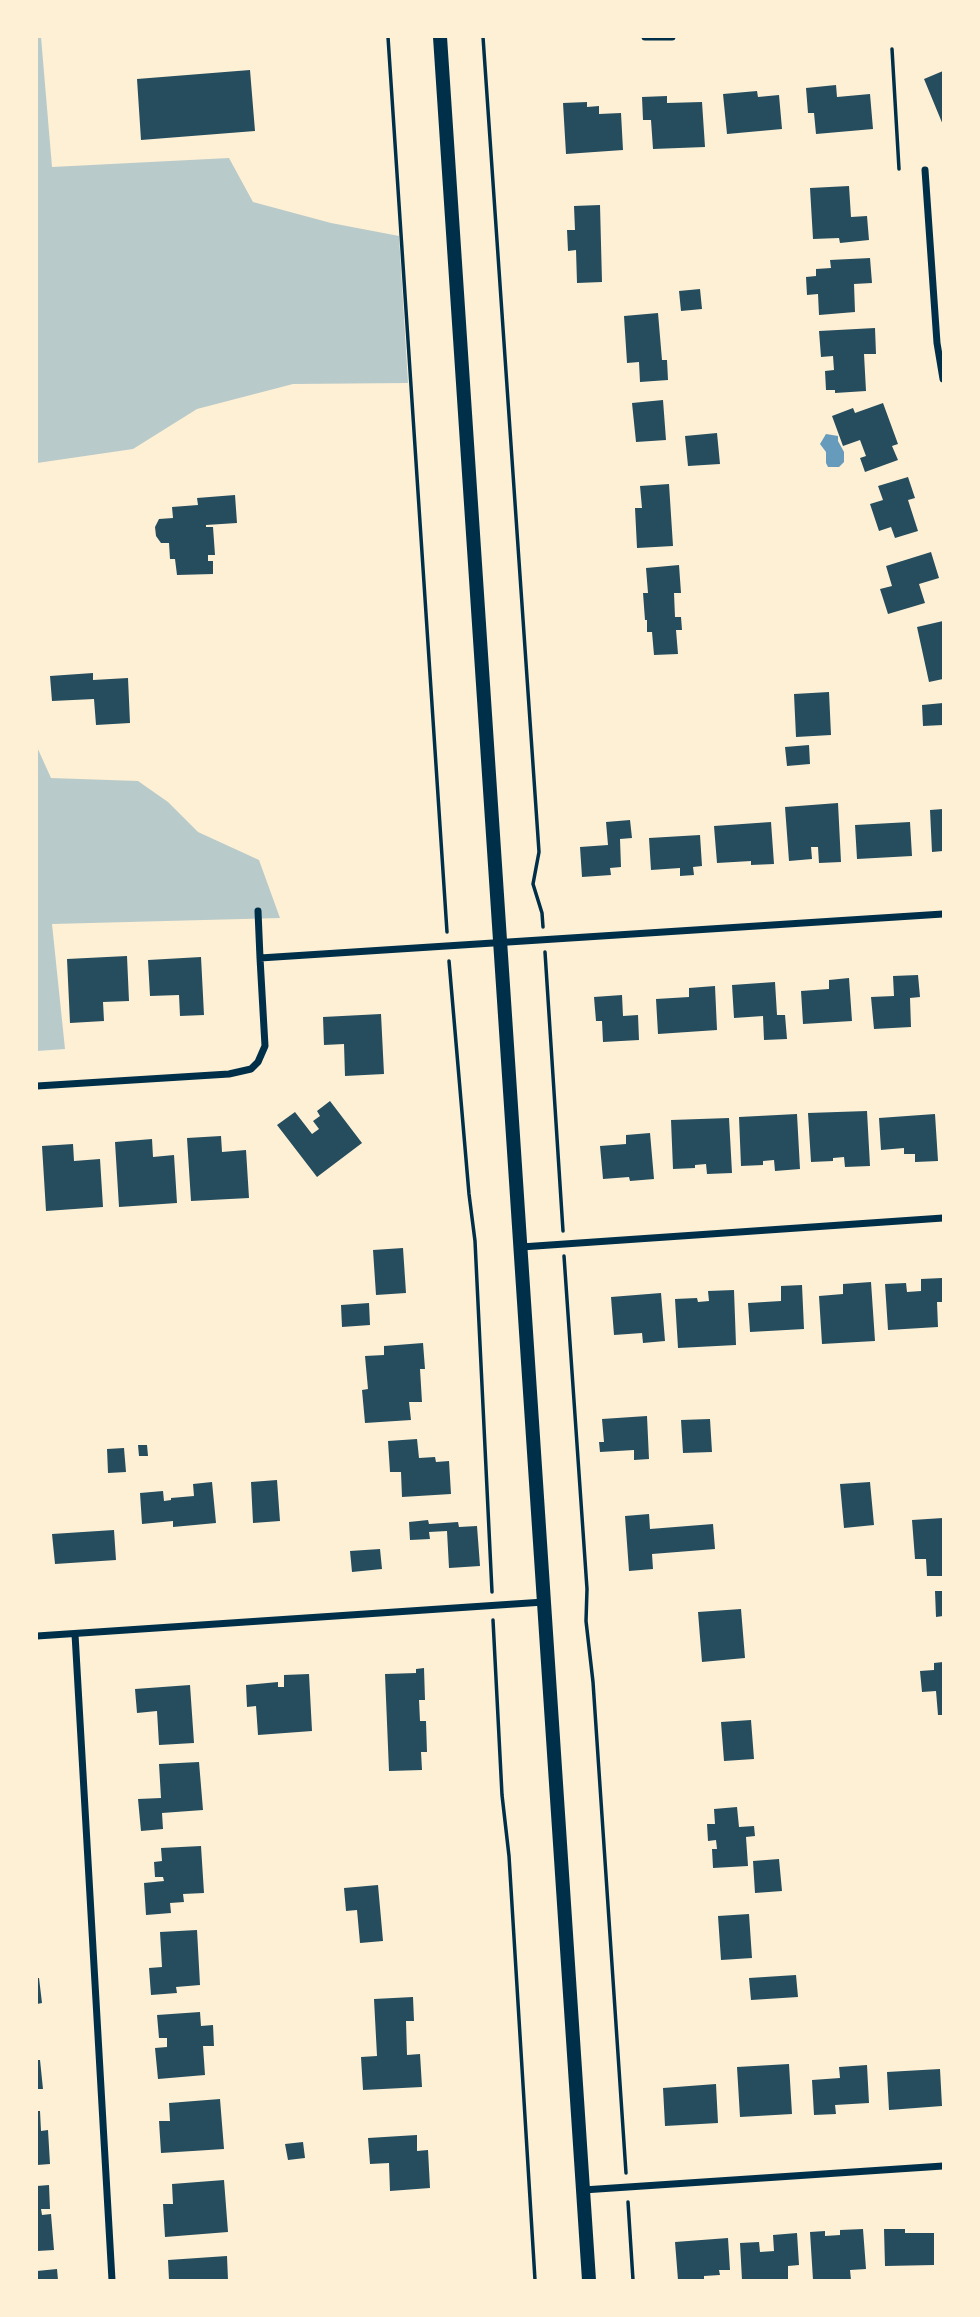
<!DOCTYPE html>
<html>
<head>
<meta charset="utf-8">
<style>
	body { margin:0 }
	#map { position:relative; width:980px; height:2317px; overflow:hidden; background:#fdf0d5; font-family:"Exo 2",sans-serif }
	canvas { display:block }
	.frame { position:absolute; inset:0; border:38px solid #fdf0d5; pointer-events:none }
</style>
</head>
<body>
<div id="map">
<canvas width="980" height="2317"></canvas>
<div class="frame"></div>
</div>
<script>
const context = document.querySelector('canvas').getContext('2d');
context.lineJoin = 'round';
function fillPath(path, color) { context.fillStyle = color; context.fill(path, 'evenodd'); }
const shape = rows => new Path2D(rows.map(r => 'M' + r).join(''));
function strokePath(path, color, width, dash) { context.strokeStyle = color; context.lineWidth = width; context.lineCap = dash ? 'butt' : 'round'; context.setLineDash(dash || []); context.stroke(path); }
fillPath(shape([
	[37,37,41,37,52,167,229,158,253,202,331,223,399,236,408,383,293,384,197,409,133,449,37,463],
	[37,747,51,778,138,781,168,802,198,832,259,860,280,918,52,924,65,1049,37,1051]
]), '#b9caca');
fillPath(shape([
	[826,434,838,436,838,441,844,452,844,462,839,467,828,467,826,463,826,452,820,444]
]), '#669bbc');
fillPath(shape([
	[250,70,255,131,141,140,137,79],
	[943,71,943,125,924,79],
	[836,85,837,97,870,94,873,129,816,134,814,113,808,113,806,88],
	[757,91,758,97,779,95,782,129,727,134,723,94],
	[667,96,667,103,702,102,705,147,653,149,651,120,643,120,642,97],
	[587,102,587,107,599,106,599,114,621,113,623,150,566,154,563,103],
	[849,186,851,217,867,216,869,240,840,243,839,238,813,239,810,188],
	[600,205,602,282,577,283,576,250,568,251,567,230,575,230,574,206],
	[870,258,872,283,854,284,855,312,819,315,818,294,807,295,806,277,816,276,816,269,831,268,830,260],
	[700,289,702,309,681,311,679,291],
	[658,313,662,360,667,360,668,380,640,382,639,362,627,363,624,316],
	[875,328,876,354,864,354,866,391,835,393,835,390,826,390,825,371,834,370,833,356,821,357,819,331],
	[663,400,666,440,636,442,632,403],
	[883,403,898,444,892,446,898,460,865,472,860,458,866,456,860,440,843,446,832,416,853,408,855,413],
	[717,433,720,464,688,466,685,436],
	[908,477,915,498,908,500,918,531,895,538,891,527,879,531,870,504,883,500,878,486],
	[669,484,673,546,637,548,635,508,642,508,640,486],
	[235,495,237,523,206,525,206,527,213,527,215,555,208,555,208,561,213,561,213,574,177,575,175,559,170,559,169,543,161,543,156,536,155,527,159,519,173,518,172,507,198,505,197,498],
	[931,552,939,578,919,584,925,603,888,614,880,589,892,586,886,566],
	[679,565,681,593,674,593,675,617,681,617,682,630,676,630,678,654,654,655,652,632,647,632,647,620,645,620,643,593,648,593,646,568],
	[943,621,943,679,929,682,917,627],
	[93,673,93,680,128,678,130,723,96,725,94,699,52,701,50,676],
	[829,692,831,735,796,737,794,694],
	[943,703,943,725,923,726,922,705],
	[809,745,810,764,787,766,785,747],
	[838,803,841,862,819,863,818,847,811,847,812,859,789,861,785,807],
	[943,809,943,851,932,852,930,810],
	[630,820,632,838,620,839,621,867,610,868,611,875,582,877,580,847,608,845,606,822],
	[771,822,774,864,751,865,751,861,717,863,714,826],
	[910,822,912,856,857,859,855,825],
	[700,835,702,866,693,867,694,875,680,876,680,868,651,870,649,838],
	[127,956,129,1001,103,1002,104,1021,70,1023,67,959],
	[201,957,204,1015,180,1016,179,995,150,996,148,960],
	[918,975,920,997,910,998,911,1027,874,1029,871,997,894,996,893,976],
	[849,978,852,1021,803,1024,801,991,829,989,829,980],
	[775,982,777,1015,785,1015,787,1039,764,1040,763,1016,734,1018,732,985],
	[715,986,717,1030,658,1034,656,999,689,997,689,988],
	[622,995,623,1016,638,1015,639,1040,603,1042,602,1021,596,1021,594,997],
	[381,1014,384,1074,345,1076,344,1044,324,1045,323,1017],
	[330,1101,362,1143,317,1177,277,1125,295,1112,312,1134,319,1129,313,1121,320,1116,317,1111],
	[867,1111,870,1166,845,1167,844,1157,833,1158,833,1161,811,1162,808,1113],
	[797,1114,800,1169,775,1171,774,1160,763,1161,763,1165,741,1166,739,1117],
	[935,1114,938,1161,915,1162,915,1154,904,1154,904,1148,881,1150,879,1118],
	[729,1118,732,1173,707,1174,706,1164,695,1165,695,1168,673,1169,671,1120],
	[650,1133,654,1179,630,1181,629,1177,603,1179,600,1146,626,1144,626,1135],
	[221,1136,222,1152,246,1150,249,1198,191,1201,187,1138],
	[152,1139,153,1157,174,1155,177,1203,119,1207,115,1142],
	[73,1144,74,1161,100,1159,103,1207,46,1211,42,1146],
	[403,1248,406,1293,376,1295,373,1250],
	[942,1278,943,1302,937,1302,938,1327,888,1330,885,1284,906,1283,907,1292,921,1291,921,1279],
	[871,1282,875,1341,822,1344,819,1296,843,1294,843,1284],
	[802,1285,804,1329,750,1332,748,1303,781,1301,781,1286],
	[734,1290,736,1345,678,1348,675,1299,697,1298,698,1302,709,1301,708,1291],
	[661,1293,665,1341,643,1343,642,1333,614,1335,611,1297],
	[369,1303,370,1325,342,1327,341,1305],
	[423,1343,425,1369,420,1369,422,1402,409,1402,411,1420,365,1423,362,1390,368,1389,365,1356,384,1355,384,1346],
	[647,1416,649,1459,634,1460,634,1450,600,1452,599,1442,604,1442,602,1419],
	[710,1419,712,1452,683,1453,681,1420],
	[417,1439,419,1458,435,1457,436,1462,449,1461,451,1494,402,1497,401,1472,390,1472,388,1441],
	[138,1445,147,1445,148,1456,139,1456],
	[124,1448,126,1472,108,1473,107,1449],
	[277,1480,280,1521,253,1523,251,1482],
	[212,1482,216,1523,173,1527,173,1521,142,1524,140,1493,163,1491,164,1501,171,1500,171,1498,194,1496,193,1484],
	[870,1482,874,1525,844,1528,840,1484],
	[649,1514,650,1529,713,1524,715,1549,652,1554,653,1569,629,1571,625,1516],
	[943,1518,943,1576,927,1576,926,1559,915,1559,912,1520],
	[428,1520,429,1524,458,1522,459,1527,477,1526,480,1566,449,1568,447,1531,429,1532,430,1539,410,1540,409,1522],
	[114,1530,116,1560,55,1564,52,1534],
	[380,1549,382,1569,352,1572,350,1551],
	[935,1591,943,1591,943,1616,936,1617],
	[741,1609,745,1658,702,1662,698,1612],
	[943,1662,943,1715,938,1715,936,1691,922,1692,920,1671,934,1670,934,1663],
	[424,1668,425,1700,419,1700,420,1721,426,1721,427,1752,421,1752,422,1770,389,1771,385,1674,416,1673,416,1669],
	[309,1674,312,1731,258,1735,256,1706,247,1707,246,1685,278,1682,278,1687,284,1687,284,1675],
	[190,1685,194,1743,159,1745,157,1711,137,1713,135,1689],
	[751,1720,754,1759,724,1761,721,1722],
	[199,1762,203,1810,162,1813,163,1829,141,1831,138,1799,161,1798,159,1764],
	[737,1807,739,1827,754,1826,755,1836,746,1837,748,1866,713,1868,712,1849,717,1849,716,1840,708,1841,707,1824,715,1824,714,1809],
	[201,1846,204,1893,183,1894,184,1902,170,1903,171,1913,146,1915,144,1883,164,1881,163,1877,155,1877,154,1862,162,1861,161,1848],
	[779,1859,782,1891,755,1893,753,1861],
	[378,1885,383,1941,360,1943,357,1910,346,1911,344,1888],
	[749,1914,752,1958,721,1960,718,1916],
	[197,1930,200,1985,176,1987,177,1993,151,1995,149,1968,162,1967,160,1932],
	[796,1975,798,1997,751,2000,749,1978],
	[37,1978,39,1978,42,2003,37,2004],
	[413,1997,414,2021,406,2021,407,2055,420,2054,422,2087,363,2090,361,2057,377,2056,374,1999],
	[200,2012,201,2026,213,2025,214,2046,203,2046,205,2075,158,2079,155,2048,167,2047,167,2038,159,2038,157,2015],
	[37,2060,40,2060,43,2089,37,2089],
	[789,2064,792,2114,740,2117,737,2067],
	[867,2065,869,2103,835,2105,836,2114,814,2115,812,2080,840,2078,839,2067],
	[940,2069,942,2106,889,2110,887,2072],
	[716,2084,718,2123,665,2126,663,2088],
	[220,2099,224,2149,161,2153,159,2121,170,2121,169,2103],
	[37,2111,40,2111,41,2131,48,2130,50,2164,37,2165],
	[417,2135,417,2151,428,2150,430,2188,390,2191,389,2163,370,2164,368,2138],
	[303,2142,305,2158,288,2160,285,2144],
	[224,2180,228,2232,165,2237,163,2204,173,2204,172,2184],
	[49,2185,50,2209,41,2209,42,2215,51,2214,54,2250,37,2251,37,2186],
	[863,2229,866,2269,850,2270,851,2280,813,2280,810,2232,825,2231,825,2236,840,2235,840,2230],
	[884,2229,905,2229,905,2233,934,2233,934,2265,885,2266],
	[797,2233,799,2265,788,2266,788,2280,742,2280,740,2243,759,2242,760,2252,774,2251,773,2235],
	[728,2238,730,2270,719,2270,720,2275,704,2276,704,2280,678,2280,675,2242],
	[227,2256,228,2280,169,2280,168,2260],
	[57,2269,58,2280,37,2280,37,2271]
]), '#264d5e');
strokePath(shape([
	[388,37,447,932],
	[483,37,539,852,533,884,542,913,543,927],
	[892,49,899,169],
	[545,952,563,1231],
	[449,961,469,1194,475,1241,492,1592],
	[564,1256,587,1589,586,1621,593,1682,626,2173],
	[493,1620,502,1795,509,1856,535,2280],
	[628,2202,633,2280]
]), '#003049', 3.5);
strokePath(shape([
	[645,37,672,37],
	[925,170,937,343,943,379],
	[258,911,260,958],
	[37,1086,229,1074,251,1069,258,1062,265,1046,260,958,943,914],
	[521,1247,943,1218],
	[75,1634,112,2280],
	[37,1636,544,1602],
	[583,2190,943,2166]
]), '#003049', 7);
strokePath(shape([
	[440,37,589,2280]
]), '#003049', 14);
</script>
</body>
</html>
